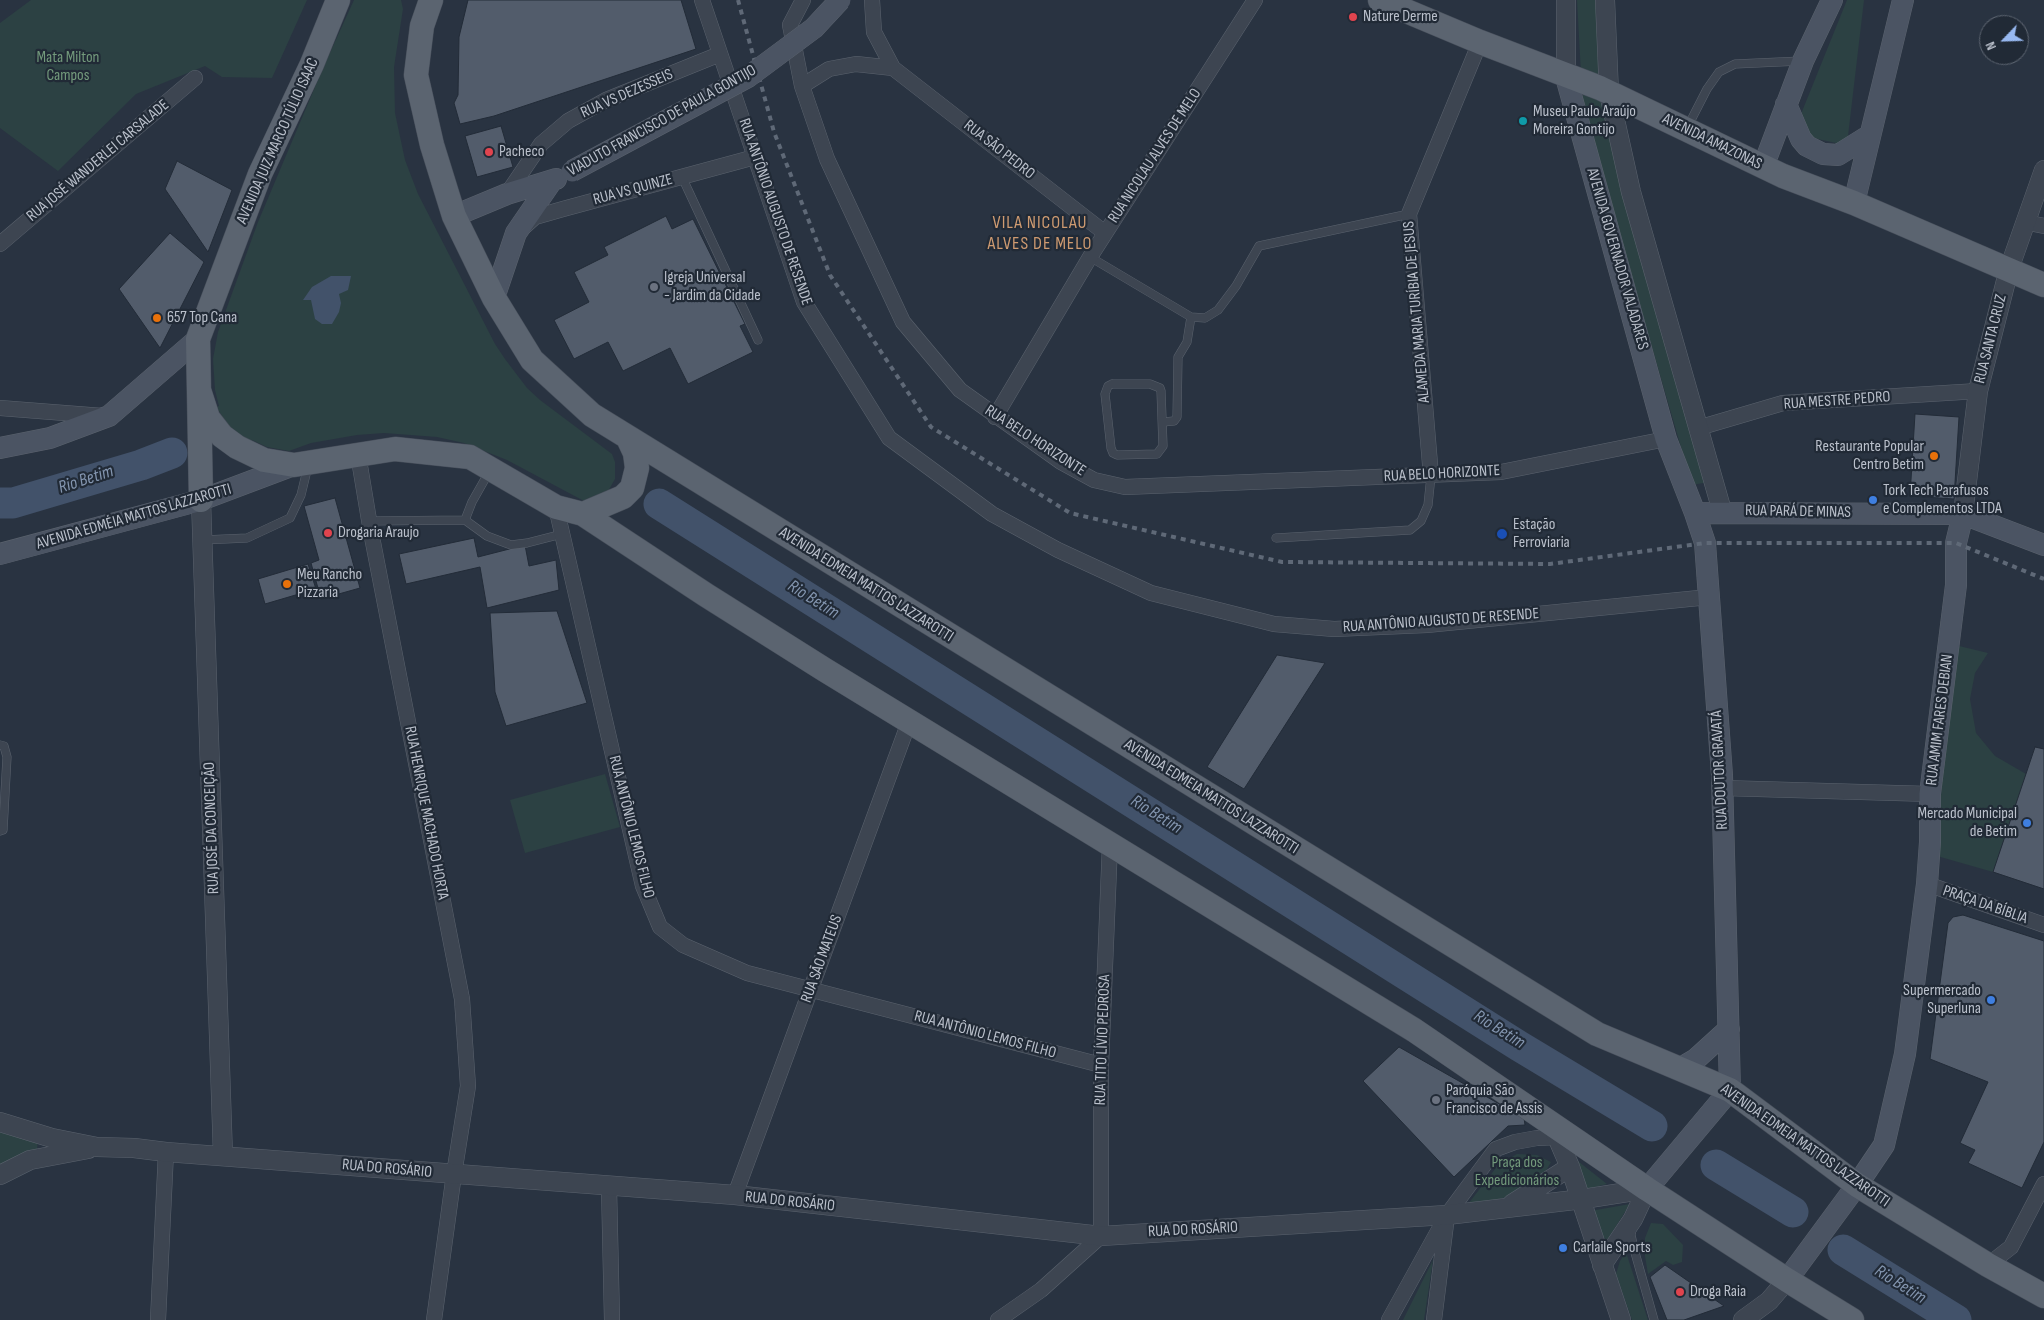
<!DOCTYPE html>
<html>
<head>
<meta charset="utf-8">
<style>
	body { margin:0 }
	#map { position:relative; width:2044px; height:1320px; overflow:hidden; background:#293341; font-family:"Sofia Sans Condensed",sans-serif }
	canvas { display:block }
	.north { position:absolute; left:1979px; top:15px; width:50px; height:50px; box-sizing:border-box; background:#212a36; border:1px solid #5e6672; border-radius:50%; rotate:246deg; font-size:14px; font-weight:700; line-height:20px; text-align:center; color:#bac0cb }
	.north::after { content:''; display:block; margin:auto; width:18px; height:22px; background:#98b9f1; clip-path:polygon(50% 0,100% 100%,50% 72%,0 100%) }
</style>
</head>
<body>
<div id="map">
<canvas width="2044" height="1320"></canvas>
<div class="north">N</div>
</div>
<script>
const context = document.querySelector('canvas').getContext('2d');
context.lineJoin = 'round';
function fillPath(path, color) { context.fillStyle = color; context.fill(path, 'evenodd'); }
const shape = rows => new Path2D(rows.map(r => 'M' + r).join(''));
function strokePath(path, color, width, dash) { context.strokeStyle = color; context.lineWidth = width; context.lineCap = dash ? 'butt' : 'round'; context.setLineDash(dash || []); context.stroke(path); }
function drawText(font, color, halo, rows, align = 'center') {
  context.font = font + ' "Sofia Sans Condensed",sans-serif'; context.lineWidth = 4.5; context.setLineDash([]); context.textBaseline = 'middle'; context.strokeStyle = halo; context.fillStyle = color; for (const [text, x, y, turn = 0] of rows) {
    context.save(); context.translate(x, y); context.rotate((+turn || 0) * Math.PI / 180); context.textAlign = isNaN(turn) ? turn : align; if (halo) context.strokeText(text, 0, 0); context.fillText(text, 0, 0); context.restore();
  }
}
fillPath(shape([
	[31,0,307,0,272,78,222,77,205,66,136,94,58,171,0,128,0,23],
	[354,0,401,0,403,9,394,67,395,113,405,160,418,194,495,344,505,359,527,388,540,400,612,454,615,462,615,479,607,493,584,501,507,460,464,443,437,437,384,433,357,435,311,443,289,451,267,447,252,440,248,445,236,436,216,407,219,406,215,390,213,359,218,332,258,222,323,68],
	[1577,0,1597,0,1606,119,1709,482,1692,485,1583,110],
	[1847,0,1864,0,1848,136,1841,144,1808,137,1801,114],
	[1951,644,1988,653,1975,673,1970,699,1976,733,1995,756,2026,774,1993,872,1937,856],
	[605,774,620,827,525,853,510,800],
	[0,1128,38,1141,37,1149,0,1166],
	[1517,1154,1537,1155,1551,1162,1545,1173,1507,1197,1465,1208,1499,1164],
	[1569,1154,1607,1184,1583,1190],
	[1630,1204,1604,1245,1590,1211],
	[1651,1223,1663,1224,1683,1245,1682,1262,1673,1265,1666,1261,1648,1274,1645,1256,1645,1238],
	[1626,1252,1648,1320,1632,1320,1616,1274,1620,1261],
	[1433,1260,1424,1320,1403,1320]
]), '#2c4143');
fillPath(shape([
	[331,276,351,276,348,290,339,294,341,303,339,312,332,324,322,324,315,319,311,300,303,300,312,287]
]), '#42526a');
strokePath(shape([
	[0,503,13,503,141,465,172,453],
	[659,504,1519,1046,1652,1126],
	[1716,1165,1793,1212],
	[1843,1250,1956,1320]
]), '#42526a', 31);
const building = shape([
	[468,0,681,0,696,49,494,116,460,124,454,103,458,95,459,37,468,0],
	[501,126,513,167,477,177,465,136,501,126],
	[177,161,232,190,208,252,165,189,177,161],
	[666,216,672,229,693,219,745,324,740,326,753,352,688,384,670,348,623,371,608,342,574,359,554,320,589,302,574,272,608,255,604,247,666,216],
	[170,233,204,262,160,348,119,289,170,233],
	[1915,414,1959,417,1954,499,1910,496,1915,414],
	[335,498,360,588,321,599,311,563,319,560,304,506,335,498],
	[474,538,478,557,525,545,529,566,556,560,559,590,487,608,480,567,406,584,399,554,474,538],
	[308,564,316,589,265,604,258,579,308,564],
	[557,611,587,703,506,726,495,692,490,613,557,611],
	[1277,655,1325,663,1244,789,1207,767,1277,655],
	[2035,747,2044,749,2044,889,1993,872,2035,747],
	[1963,915,2044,941,2044,1142,2022,1188,1968,1163,1975,1150,1960,1143,1988,1082,1930,1059,1948,923,1953,917,1963,915],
	[1399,1047,1524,1118,1525,1125,1508,1126,1454,1177,1363,1081,1399,1047],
	[1665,1265,1724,1306,1684,1320,1667,1320,1650,1277,1665,1265]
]);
fillPath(building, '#525c6b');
strokePath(building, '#232c38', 1);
const service = shape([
	[1687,128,1707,89,1719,72,1735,64,1801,61],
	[682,177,758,340],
	[1090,257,1191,317,1205,318,1218,310,1236,286,1259,246,1409,214],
	[1112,384,1150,384,1160,388,1161,391,1163,446,1157,454,1117,455,1113,453,1111,448,1105,394,1108,386,1112,384],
	[1163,422,1174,421,1177,417,1178,357,1187,342,1191,317],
	[465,520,487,536,511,545,527,543,562,534],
	[369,521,465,520,472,502,489,472],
	[1276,538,1410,530,1421,521,1428,505,1431,476],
	[203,540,247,538,290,518,301,495,308,466],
	[0,745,4,746,7,757,3,830,0,831],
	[1632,1228,1631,1235,1634,1249,1654,1320]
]);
const minor = shape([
	[702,0,804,302,889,438,992,514,1058,550,1151,593,1274,624,1334,629,1427,625,1709,597],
	[803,0,790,25,802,86,827,159,903,322,960,390,1061,462,1094,480,1125,487,1501,472,1666,439],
	[872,0,874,32,893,68,1105,233],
	[802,86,829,69,856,64,893,68],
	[507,194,541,144,568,121,606,100,720,54],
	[2024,222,2044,226],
	[525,226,535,217,563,209,755,157],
	[0,244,195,78],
	[0,408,103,416],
	[995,417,1090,257,1255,0],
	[1698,428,1783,403,1978,391],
	[358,454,371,532,462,999,468,1086,454,1174,434,1320],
	[1431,476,1409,214,1480,42],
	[556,507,643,886,660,927,683,945,747,973,1101,1065],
	[1723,788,1930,794],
	[1927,884,2044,925],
	[609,1187,612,1320],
	[735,1195,909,722],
	[1988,1265,2011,1247,2044,1184],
	[158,1320,166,1152],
	[998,1320,1041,1290,1101,1236,1101,1065,1110,844],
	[1389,1320,1447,1215,1496,1149,1515,1142,1537,1138,1558,1137],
	[1434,1320,1446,1224]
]);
const tertiary = shape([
	[1566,0,1566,77],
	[1605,0,1609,93,1631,192,1722,511],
	[201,500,223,1156],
	[1963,514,1978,391,2009,269,2044,170],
	[0,1122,52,1138,97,1147,134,1148,166,1152,735,1195,1101,1236,1447,1215,1583,1199,1647,1189],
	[1551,1123,1570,1167,1621,1320],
	[0,1175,30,1160,88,1149],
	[1512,1204,1570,1167],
	[1602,1265,1633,1219,1647,1189],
	[1743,1320,1769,1301,1787,1280]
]);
const secondary = shape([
	[1566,77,1666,439,1695,513,1705,543,1722,775,1730,1090,1647,1189],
	[1786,104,1801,139,1807,146,1823,154,1838,155,1870,135],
	[1763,167,1803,61,1832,0],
	[1854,203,1903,0],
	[454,216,507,194,556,179],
	[494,298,516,233,551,182],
	[0,448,50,438,109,416,198,339],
	[1695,513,1963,514,2044,545],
	[0,554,201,500,294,465],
	[1679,1069,1696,1059,1729,1029],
	[1787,1280,1857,1185,1884,1145,1905,1054,1927,884,1930,842,1930,794,1956,585,1956,543,1963,514]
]);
const primary = shape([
	[431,0,422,26,416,75,432,145,454,216,494,298,532,360,592,415,1597,1034,1730,1090,1857,1185,1988,1265,2044,1296],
	[1380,0,1480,42,1600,88,1783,176,1854,203,2044,285],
	[199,390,208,418,222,436,237,447,264,460,294,465,395,449,470,457,556,507,583,514,706,595,825,670,1414,1030,1647,1189,1787,1280,1852,1320],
	[201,500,198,339,260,174,312,64,338,0],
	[583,514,623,497,632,488,637,468,635,453,628,438]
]);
strokePath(service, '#5b636e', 9);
strokePath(minor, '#5b636e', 16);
strokePath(tertiary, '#5b636e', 20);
strokePath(secondary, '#5b636e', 22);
strokePath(primary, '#464e5a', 25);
strokePath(service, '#3d4551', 8);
strokePath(minor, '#3d4551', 15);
strokePath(tertiary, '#3d4551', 19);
strokePath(secondary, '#4b5463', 21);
strokePath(primary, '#5b6470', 24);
strokePath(shape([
	[738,0,774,132,830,275,931,427,1070,513,1282,562,1550,564,1705,543,1956,543,2044,579]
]), '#5f6977', 4, [5, 5]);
const secondaryBridge = shape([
	[572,171,748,77,814,28,840,0]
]);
strokePath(secondaryBridge, '#5b636e', 22, []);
strokePath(secondaryBridge, '#4b5463', 21);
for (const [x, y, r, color] of [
	[1353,17,5,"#e0444e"],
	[1523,121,5,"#0f9aa8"],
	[489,152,5,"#e0444e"],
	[654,287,5,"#6b7280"],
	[157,318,5,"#e8710a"],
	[1934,456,5,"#e8710a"],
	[1873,500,5,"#3f7fe0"],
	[328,533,5,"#e0444e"],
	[1502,534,6,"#1a4fb4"],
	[287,584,5,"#e8710a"],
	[2027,823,5,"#3f7fe0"],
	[1991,1000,5,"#3f7fe0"],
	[1436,1100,5,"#6b7280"],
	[1563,1248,5,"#3f7fe0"],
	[1680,1292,5,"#e0444e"]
]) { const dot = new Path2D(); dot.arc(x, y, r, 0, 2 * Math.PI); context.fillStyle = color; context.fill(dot); strokePath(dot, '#212a36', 2); }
drawText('16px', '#bac0cb', '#212a36', [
	["Nature Derme",1363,17],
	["Museu Paulo Araújo",1533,112],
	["Moreira Gontijo",1533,130],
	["Pacheco",499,152],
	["Igreja Universal",664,278],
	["- Jardim da Cidade",664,296],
	["657 Top Cana",167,318],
	["Restaurante Popular",1924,447,"right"],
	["Centro Betim",1924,465,"right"],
	["Tork Tech Parafusos",1883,491],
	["e Complementos LTDA",1883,509],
	["Estação",1513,525],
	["Ferroviaria",1513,543],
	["Drogaria Araujo",338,533],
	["Meu Rancho",297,575],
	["Pizzaria",297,593],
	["Mercado Municipal",2017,814,"right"],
	["de Betim",2017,832,"right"],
	["Supermercado",1981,991,"right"],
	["Superluna",1981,1009,"right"],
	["Paróquia São",1446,1091],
	["Francisco de Assis",1446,1109],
	["Carlaile Sports",1573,1248],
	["Droga Raia",1690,1292]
], 'left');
drawText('16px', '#739a7c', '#212a36', [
	["Mata Milton",68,58],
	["Campos",68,76],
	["Praça dos",1517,1163],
	["Expedicionários",1517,1181]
]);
drawText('16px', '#bac0cb', '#212a36', [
	["RUA VS DEZESSEIS",627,94,-24],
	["VIADUTO FRANCISCO DE PAULA GONTIJO",662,121,-29],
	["AVENIDA JUIZ MARCO TÚLIO ISAAC",278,141,-66],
	["AVENIDA AMAZONAS",1712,142,26],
	["RUA SÃO PEDRO",999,150,38],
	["RUA NICOLAU ALVES DE MELO",1155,156,-57],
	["RUA JOSÉ WANDERLEI CARSALADE",98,161,-40],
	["RUA VS QUINZE",633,190,-15],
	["RUA ANTÔNIO AUGUSTO DE RESENDE",775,212,71],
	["AVENIDA GOVERNADOR VALADARES",1617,259,74],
	["ALAMEDA MARIA TURÍBIA DE JESUS",1417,312,-95],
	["RUA SANTA CRUZ",1991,339,-76],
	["RUA MESTRE PEDRO",1837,401,-4],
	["RUA BELO HORIZONTE",1035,441,33],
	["RUA BELO HORIZONTE",1442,474,-3],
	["RUA PARÁ DE MINAS",1798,512,1],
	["AVENIDA EDMÉIA MATTOS LAZZAROTTI",134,517,-16],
	["AVENIDA EDMEIA MATTOS LAZZAROTTI",866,585,32],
	["RUA ANTÔNIO AUGUSTO DE RESENDE",1441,621,-4],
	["RUA AMIM FARES DEBIAN",1940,720,-83],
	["RUA DOUTOR GRAVATÁ",1720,770,-93],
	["AVENIDA EDMEIA MATTOS LAZZAROTTI",1211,797,32],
	["RUA HENRIQUE MACHADO HORTA",426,813,79],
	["RUA ANTÔNIO LEMOS FILHO",631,827,76],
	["RUA JOSÉ DA CONCEIÇÃO",212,828,-92],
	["PRAÇA DA BÍBLIA",1985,905,19],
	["RUA SÃO MATEUS",822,959,-70],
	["RUA ANTÔNIO LEMOS FILHO",985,1035,15],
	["RUA TITO LÍVIO PEDROSA",1103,1040,-88],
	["AVENIDA EDMEIA MATTOS LAZZAROTTI",1805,1146,35],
	["RUA DO ROSÁRIO",387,1169,5],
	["RUA DO ROSÁRIO",790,1202,6],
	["RUA DO ROSÁRIO",1193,1230,-3]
]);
context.letterSpacing = '1px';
drawText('18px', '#cf9b71', '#212a36', [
	["VILA NICOLAU",1040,223],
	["ALVES DE MELO",1040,244]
]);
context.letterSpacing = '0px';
drawText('italic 18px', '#8496b0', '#212a36', [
	["Rio Betim",86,480,-18],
	["Rio Betim",813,600,32],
	["Rio Betim",1156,815,32],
	["Rio Betim",1499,1030,32],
	["Rio Betim",1900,1285,32]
]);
</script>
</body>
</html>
